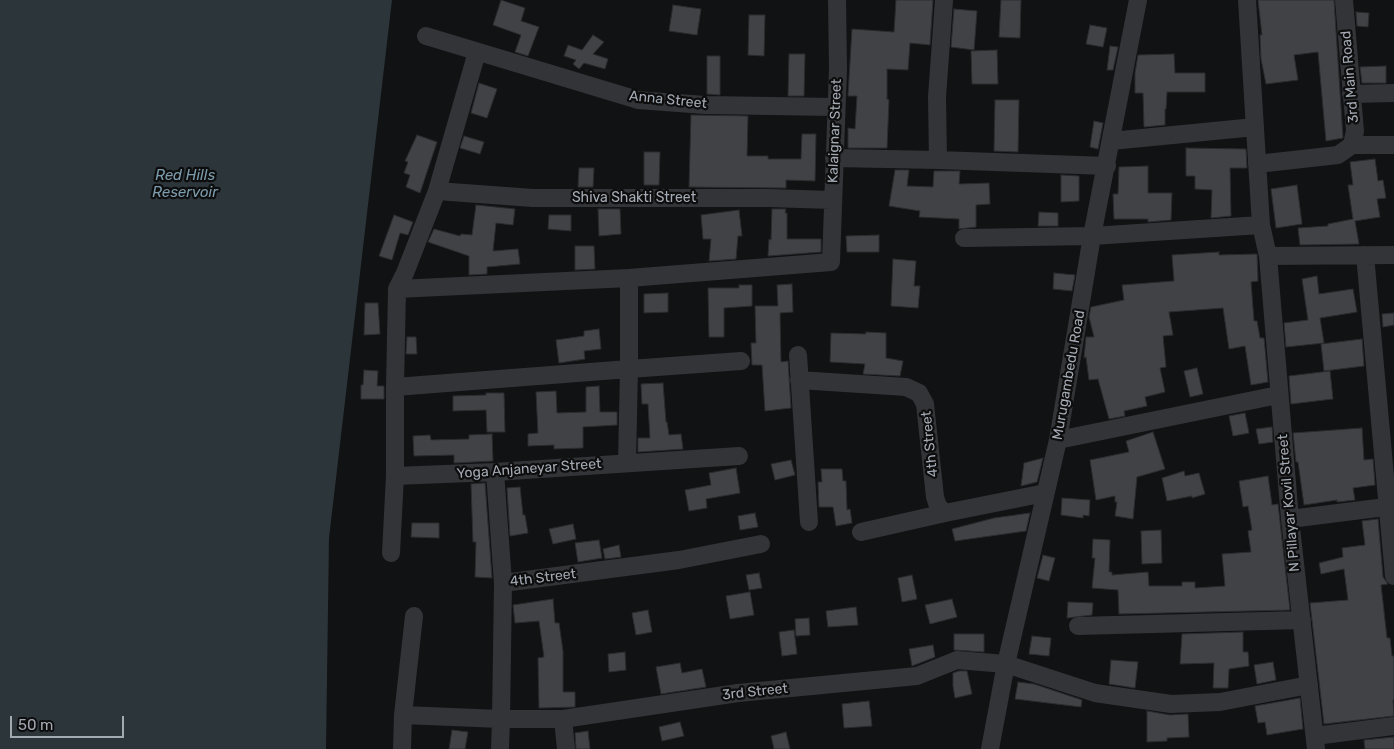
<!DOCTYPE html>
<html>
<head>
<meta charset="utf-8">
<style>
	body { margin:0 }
	#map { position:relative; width:1394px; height:749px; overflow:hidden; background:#111213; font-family:Rubik,sans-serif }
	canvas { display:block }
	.scale { position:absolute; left:10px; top:716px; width:114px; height:22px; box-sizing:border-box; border:2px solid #a4aab3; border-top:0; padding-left:6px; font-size:15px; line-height:18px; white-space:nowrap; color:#a4aab3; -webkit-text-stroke:4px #0d0d0e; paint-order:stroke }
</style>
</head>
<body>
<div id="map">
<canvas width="1394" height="749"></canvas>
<div class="scale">50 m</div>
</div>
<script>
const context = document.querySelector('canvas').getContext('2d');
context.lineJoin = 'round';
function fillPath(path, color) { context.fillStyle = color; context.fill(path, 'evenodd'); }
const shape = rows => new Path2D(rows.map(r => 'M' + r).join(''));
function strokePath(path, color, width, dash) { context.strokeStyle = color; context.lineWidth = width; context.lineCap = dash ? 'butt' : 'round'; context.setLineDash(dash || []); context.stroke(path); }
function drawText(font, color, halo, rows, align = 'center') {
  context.font = font + ' Rubik,sans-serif'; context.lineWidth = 4.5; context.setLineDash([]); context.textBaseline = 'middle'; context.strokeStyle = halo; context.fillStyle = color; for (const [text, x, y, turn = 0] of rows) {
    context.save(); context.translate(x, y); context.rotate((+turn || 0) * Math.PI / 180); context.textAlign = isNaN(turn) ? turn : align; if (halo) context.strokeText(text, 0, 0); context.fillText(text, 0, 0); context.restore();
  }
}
fillPath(shape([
	[0,0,392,0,329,538,326,749,0,749]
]), '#2c353a');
const building = shape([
	[501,0,525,8,521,21,539,27,528,56,515,52,521,35,493,25,501,0],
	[896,0,933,0,930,45,910,43,908,70,887,69,887,99,889,100,887,148,848,148,848,128,855,129,857,96,848,96,852,29,894,32,896,0],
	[1001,0,1021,0,1020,38,999,37,1001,0],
	[1258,0,1334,0,1343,138,1326,141,1318,52,1294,55,1298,80,1266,84,1261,59,1260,35,1262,35,1258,0],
	[673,5,701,9,697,35,669,31,673,5],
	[954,9,977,11,974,50,951,47,954,9],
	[1356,12,1369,13,1368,27,1357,26,1356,12],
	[749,15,765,15,764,56,748,55,749,15],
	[1090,25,1107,28,1103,47,1086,44,1090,25],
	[593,35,604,42,593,54,608,59,605,69,584,63,579,69,573,64,576,60,564,56,568,45,582,50,593,35],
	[1110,46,1118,47,1113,70,1107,70,1110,46],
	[997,50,998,84,972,84,971,51,997,50],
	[789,54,805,54,804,96,788,96,789,54],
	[1174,54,1175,73,1205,73,1205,92,1167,92,1166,109,1165,109,1165,125,1144,127,1143,93,1135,93,1135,73,1138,55,1174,54],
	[707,56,720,56,720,95,707,94,707,56],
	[1386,66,1386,83,1362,83,1360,67,1386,66],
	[479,83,497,89,487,118,471,113,479,83],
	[995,100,1019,100,1018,152,994,151,995,100],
	[691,115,748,116,747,156,768,156,768,159,801,159,802,134,816,134,815,181,786,180,786,188,689,187,691,115],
	[1094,121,1103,123,1098,149,1090,147,1094,121],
	[417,135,437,142,420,193,406,187,410,175,404,173,408,162,405,161,417,135],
	[464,136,484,142,480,154,460,148,464,136],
	[1186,148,1246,149,1247,168,1230,168,1231,216,1211,218,1212,190,1195,189,1195,176,1186,176,1186,148],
	[644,152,660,152,659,185,644,185,644,152],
	[1375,159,1378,181,1383,180,1386,198,1377,199,1380,217,1355,221,1359,244,1300,245,1298,228,1328,226,1328,224,1353,219,1348,185,1353,185,1350,162,1375,159],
	[1148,166,1148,193,1172,193,1171,220,1148,222,1148,219,1114,219,1113,194,1118,194,1119,167,1148,166],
	[579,168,594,168,593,187,578,187,579,168],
	[895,170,909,170,907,186,933,187,934,171,960,171,959,184,989,183,990,204,976,205,976,227,959,229,959,219,919,217,920,211,889,206,895,170],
	[1061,175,1079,176,1079,201,1061,202,1061,175],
	[1297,185,1302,224,1276,228,1271,189,1297,185],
	[476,205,515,209,513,225,496,223,493,251,518,249,520,264,487,267,487,274,469,275,469,256,428,242,434,229,460,236,461,234,472,235,476,205],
	[598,209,620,209,621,234,599,236,598,209],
	[772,209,786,209,785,213,787,213,787,239,821,239,821,252,768,256,769,239,771,240,772,209],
	[739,210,742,236,738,236,736,259,709,261,711,239,703,239,701,215,739,210],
	[1039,212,1058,213,1058,226,1038,226,1039,212],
	[394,215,413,222,408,235,400,233,392,260,379,256,394,215],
	[549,215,571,215,571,231,548,229,549,215],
	[879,235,879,252,847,252,846,236,879,235],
	[575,246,594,246,595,269,575,270,575,246],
	[1219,252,1219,255,1257,254,1258,281,1251,282,1254,321,1257,321,1260,338,1264,338,1268,382,1251,385,1245,346,1229,349,1223,308,1169,312,1173,335,1163,336,1166,367,1160,368,1165,392,1145,397,1147,406,1124,411,1125,416,1109,419,1098,379,1089,380,1086,357,1084,358,1086,337,1094,337,1089,317,1091,307,1124,300,1122,285,1174,281,1172,255,1219,252],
	[893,259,916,261,914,286,920,286,918,308,891,306,893,259],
	[1054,273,1075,275,1072,291,1053,289,1054,273],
	[1317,276,1319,294,1353,289,1357,312,1320,318,1324,343,1286,347,1284,323,1308,320,1302,279,1317,276],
	[792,284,793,312,780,313,781,362,788,361,791,408,765,411,762,365,752,365,751,343,756,343,755,306,778,306,777,285,792,284],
	[739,285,752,285,752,306,724,308,724,337,709,337,708,288,739,288,739,285],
	[668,293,668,312,644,313,644,294,668,293],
	[365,303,378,303,380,334,364,335,365,303],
	[1394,313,1394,325,1383,327,1382,314,1394,313],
	[599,329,601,349,584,351,585,359,559,363,556,340,584,336,584,331,599,329],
	[866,332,886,333,886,358,903,361,900,376,863,374,865,364,830,362,831,333,866,334,866,332],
	[407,337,416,337,417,354,406,354,407,337],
	[1362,339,1364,366,1324,371,1321,344,1362,339],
	[1197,368,1203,394,1190,397,1184,371,1197,368],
	[364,370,378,371,377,386,384,386,384,399,361,399,361,385,363,385,364,370],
	[1330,371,1333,399,1291,404,1289,376,1330,371],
	[663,383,666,422,667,422,669,435,681,434,683,449,638,452,638,438,650,438,648,404,642,404,641,384,663,383],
	[599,386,600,412,617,412,617,425,583,427,583,448,554,449,554,445,528,446,528,434,538,433,536,392,556,391,557,413,586,412,586,387,599,386],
	[486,393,504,393,505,432,487,432,486,410,453,411,453,396,486,395,486,393],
	[1245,413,1249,433,1233,436,1229,416,1245,413],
	[1272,427,1273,442,1259,444,1256,429,1272,427],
	[1362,428,1364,460,1373,459,1375,485,1353,488,1355,500,1337,502,1337,500,1304,505,1298,462,1296,462,1293,433,1362,428],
	[1153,432,1165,469,1137,477,1133,519,1115,516,1117,502,1115,502,1115,496,1096,500,1090,460,1129,452,1126,441,1153,432],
	[492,434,493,461,454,463,454,455,414,456,413,436,430,435,431,440,469,439,469,435,492,434],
	[1043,458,1037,482,1021,486,1024,463,1043,458],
	[791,460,795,475,775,480,771,464,791,460],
	[736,468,740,493,706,499,707,508,689,511,685,490,711,485,709,473,736,468],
	[821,469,842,469,843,481,846,481,847,510,850,509,852,523,836,526,833,507,819,507,818,482,822,482,821,469],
	[1184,471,1185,476,1199,473,1205,494,1192,498,1192,496,1167,501,1162,478,1184,471],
	[1268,476,1272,505,1278,504,1290,610,1119,614,1118,590,1092,588,1095,558,1092,558,1093,539,1110,540,1109,572,1112,572,1112,575,1148,572,1149,586,1182,586,1182,582,1195,582,1195,588,1225,586,1222,554,1251,552,1248,531,1252,530,1248,506,1243,507,1239,481,1268,476],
	[485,483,492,578,475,577,476,542,473,542,471,484,485,483],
	[520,487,523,515,525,515,528,533,510,536,507,488,520,487],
	[1062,498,1090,500,1089,516,1083,515,1083,518,1061,515,1062,498],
	[755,513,758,527,740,530,738,516,755,513],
	[1030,513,1026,531,955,541,952,529,994,518,1030,513],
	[1378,519,1383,577,1388,584,1381,585,1387,638,1390,638,1392,656,1394,656,1394,700,1393,700,1394,716,1324,724,1310,603,1348,600,1344,569,1321,574,1319,563,1343,557,1342,548,1365,545,1362,521,1378,519],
	[412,523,439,523,439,538,411,537,412,523],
	[573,524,576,539,553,544,549,529,573,524],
	[1161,530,1162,563,1142,564,1141,531,1161,530],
	[599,540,602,558,578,562,575,543,599,540],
	[619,545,621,557,605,559,603,549,619,545],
	[1043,555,1055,558,1049,581,1037,578,1043,555],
	[759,573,762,588,749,590,746,575,759,573],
	[912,575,917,599,902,602,898,578,912,575],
	[750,592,754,615,730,619,726,596,750,592],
	[553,599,555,623,559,623,563,651,563,692,575,692,575,707,539,708,538,658,544,657,539,621,515,623,513,605,553,599],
	[952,599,957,617,930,624,925,605,952,599],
	[1068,602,1093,603,1092,615,1067,618,1068,602],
	[856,607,858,625,828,627,826,611,856,607],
	[648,610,652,632,636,635,632,613,648,610],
	[809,618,810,635,796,636,795,619,809,618],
	[794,630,797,654,782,656,779,632,794,630],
	[1243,632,1243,652,1248,652,1249,666,1229,669,1228,688,1213,688,1214,663,1180,664,1182,634,1243,632],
	[954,634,984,634,984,652,954,650,954,634],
	[1032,636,1051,638,1049,656,1029,654,1032,636],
	[933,645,935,657,912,666,909,649,933,645],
	[625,652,626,670,609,672,608,654,625,652],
	[1111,660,1138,662,1135,688,1109,684,1111,660],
	[1273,662,1276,680,1257,684,1254,665,1273,662],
	[680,663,682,673,702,669,706,687,661,694,656,667,680,663],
	[959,671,967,671,972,694,955,698,953,686,953,673,959,671],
	[1018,682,1034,684,1082,700,1081,707,1015,699,1018,682],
	[1300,698,1303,729,1267,735,1265,722,1258,723,1255,706,1300,698],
	[869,701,872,726,844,728,842,704,869,701],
	[1147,711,1170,715,1188,714,1189,737,1167,738,1167,741,1147,742,1147,711],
	[680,722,684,736,662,741,659,727,680,722],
	[452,730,468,732,465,749,449,749,452,730],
	[588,731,590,749,576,749,575,733,588,731],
	[786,732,790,749,774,749,771,736,786,732],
	[1394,737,1394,749,1365,749,1364,740,1394,737]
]);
fillPath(building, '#404246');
strokePath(building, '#2c2c2f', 1);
strokePath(shape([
	[944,0,937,97,938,160,1107,166],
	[1247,0,1261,225,1268,256,1290,519,1316,749],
	[426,36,638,100,705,105,835,107],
	[477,52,437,191,405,273,397,289,629,278,831,262,838,69,837,0],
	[1351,94,1394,93],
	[1111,141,1255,127],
	[1352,145,1394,145],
	[834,158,938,160],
	[1257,164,1338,155,1352,145,1355,131,1344,0],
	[437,191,533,198,768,198,832,200],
	[964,238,1092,236,1261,225],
	[1365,255,1394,576],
	[1268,256,1394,255],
	[629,278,629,369,741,361],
	[798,355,809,522],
	[799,380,906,387,919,393,925,404,935,497,938,506,945,513,1045,493],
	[395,387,629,369,627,462],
	[1058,440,1278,395],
	[495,472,503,583,501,719,500,749],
	[395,476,395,387,397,289],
	[1290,519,1394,506],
	[861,532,945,513],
	[391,553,395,476,495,472,739,456],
	[503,583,679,560,761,544],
	[1078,626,1302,620],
	[403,715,414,616],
	[563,719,566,749],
	[1315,736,1394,726],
	[402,749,403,715,501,719,563,719,738,693,917,676,957,660,1006,664,1095,693,1171,704,1220,702,1309,685],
	[990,749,1006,664,1058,440,1092,236,1138,0]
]), '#333438', 18);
drawText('14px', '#a4aab3', '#0d0d0e', [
	["3rd Main Road",1350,77,-95],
	["Anna Street",668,100,6],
	["Kalaignar Street",835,131,-88],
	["Shiva Shakti Street",634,198],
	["Murugambedu Road",1069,375,-80],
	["4th Street",930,444,-96],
	["Yoga Anjaneyar Street",529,469,-4],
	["N Pillayar Kovil Street",1289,503,-95],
	["4th Street",543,578,-7],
	["3rd Street",755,692,-6]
]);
drawText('italic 15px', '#7c9cac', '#0d0d0e', [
	["Red Hills",185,176],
	["Reservoir",185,193]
]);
</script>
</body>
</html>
